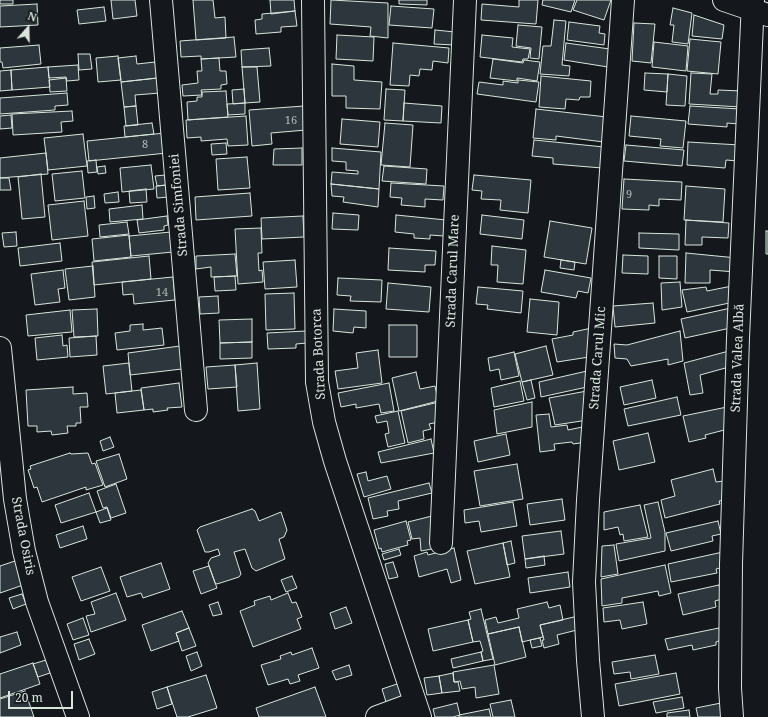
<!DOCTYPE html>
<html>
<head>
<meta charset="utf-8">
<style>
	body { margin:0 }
	#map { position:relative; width:768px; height:717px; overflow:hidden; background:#14181c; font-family:"Noto Serif",serif }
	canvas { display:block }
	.north { position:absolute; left:8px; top:8px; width:40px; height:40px; -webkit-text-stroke:3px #14181c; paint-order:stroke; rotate:20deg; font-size:11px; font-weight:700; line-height:16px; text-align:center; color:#d8e6dc }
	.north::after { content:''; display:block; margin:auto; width:14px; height:18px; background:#d8e6dc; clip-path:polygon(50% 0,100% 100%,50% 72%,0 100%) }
	.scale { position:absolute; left:8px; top:691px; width:65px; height:18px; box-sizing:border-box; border:2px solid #d8e6dc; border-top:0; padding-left:5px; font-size:12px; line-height:14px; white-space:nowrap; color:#d8e6dc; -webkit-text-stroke:3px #14181c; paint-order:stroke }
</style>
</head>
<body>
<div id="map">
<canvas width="768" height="717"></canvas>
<div class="north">N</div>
<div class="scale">20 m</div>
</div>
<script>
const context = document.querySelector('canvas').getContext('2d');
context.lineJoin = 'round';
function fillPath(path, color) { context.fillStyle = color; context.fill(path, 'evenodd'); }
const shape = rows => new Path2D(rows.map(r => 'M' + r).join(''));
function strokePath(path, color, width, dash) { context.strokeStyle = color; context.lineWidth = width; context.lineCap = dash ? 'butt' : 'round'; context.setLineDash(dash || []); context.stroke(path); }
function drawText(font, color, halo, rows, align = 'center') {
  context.font = font + ' "Noto Serif",serif'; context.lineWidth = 3; context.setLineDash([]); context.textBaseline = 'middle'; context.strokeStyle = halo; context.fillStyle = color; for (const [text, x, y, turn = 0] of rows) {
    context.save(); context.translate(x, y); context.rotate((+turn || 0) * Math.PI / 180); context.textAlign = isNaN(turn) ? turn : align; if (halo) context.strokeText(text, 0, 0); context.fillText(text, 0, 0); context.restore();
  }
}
const building = shape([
	[0,0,13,0,13,4,0,4,0,0],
	[111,0,135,0,137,16,113,19,111,0],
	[193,0,213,0,215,18,225,17,226,38,196,40,193,0],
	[270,0,294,0,295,11,271,14,270,0],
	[331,0,388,3,388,38,370,36,371,27,330,24,331,0],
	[399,0,427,0,427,5,399,4,399,0],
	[519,0,538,0,536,24,481,20,482,4,519,7,519,0],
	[543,0,575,0,571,12,542,5,543,0],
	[577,0,611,0,604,20,573,10,577,0],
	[37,4,38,25,0,27,0,6,37,4],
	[391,6,434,9,432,28,389,25,391,6],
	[104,7,106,21,79,24,77,10,104,7],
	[673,8,692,13,688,44,672,42,674,25,670,25,673,8],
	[295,11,297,26,281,27,281,32,256,34,255,20,262,19,262,14,295,11],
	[694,15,724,25,722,39,692,36,694,15],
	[554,20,566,21,562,65,570,66,569,76,540,74,543,46,551,46,554,20],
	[569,22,600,26,599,33,605,34,604,45,567,40,569,22],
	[634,23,655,24,651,63,632,61,634,23],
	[518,25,542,27,539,59,530,58,531,48,516,46,518,25],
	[435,30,455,32,454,45,434,44,435,30],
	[337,35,374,37,373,61,336,59,337,35],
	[482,35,513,38,512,47,530,49,528,59,523,59,522,62,480,57,482,35],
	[234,37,236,57,201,59,201,56,181,57,180,41,234,37],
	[690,39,721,42,718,74,687,71,690,39],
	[654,42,688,46,686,71,652,67,654,42],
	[393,43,449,48,448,63,433,61,432,70,420,69,419,76,410,75,409,86,390,85,393,43],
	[566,43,610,49,608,67,564,60,566,43],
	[39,45,41,64,3,68,2,62,0,62,0,48,39,45],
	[269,48,271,66,242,67,241,50,269,48],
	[78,54,90,54,92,69,79,70,78,54],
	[118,56,121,80,98,82,96,58,118,56],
	[136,56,137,64,155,62,157,78,121,82,118,58,136,56],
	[219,58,220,71,226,71,227,84,221,85,221,89,201,90,202,95,183,96,182,85,198,83,197,71,202,71,201,59,219,58],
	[493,59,523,63,524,60,540,62,537,81,517,78,517,81,490,78,493,59],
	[332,64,354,66,354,80,382,82,380,109,346,108,346,96,332,96,332,64],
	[78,65,79,80,67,81,66,77,49,78,48,67,78,65],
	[48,67,50,87,12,90,11,70,48,67],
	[242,67,257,67,260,102,245,103,242,67],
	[11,70,12,90,0,91,0,71,11,70],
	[645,73,668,74,667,92,644,90,645,73],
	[691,73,712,74,710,94,718,94,718,90,742,91,741,107,689,104,691,73],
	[668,74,687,76,685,106,666,105,668,74],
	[541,76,591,81,590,97,580,97,579,100,566,99,565,109,539,107,541,76],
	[66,78,67,91,50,92,49,80,66,78],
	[158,78,160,93,135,95,136,106,124,107,121,82,158,78],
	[518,80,539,82,536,102,477,94,479,82,503,85,503,81,518,83,518,80],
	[244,89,245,103,233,104,232,90,244,89],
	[386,89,405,90,403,121,384,120,386,89],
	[226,91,228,117,188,120,187,102,197,101,197,97,202,97,202,92,226,91],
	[67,93,68,105,55,106,55,110,0,114,0,98,67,93],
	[245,103,245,114,228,115,227,104,245,103],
	[404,103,442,106,441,123,403,121,404,103],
	[136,106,138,125,126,126,124,107,136,106],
	[304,106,306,130,271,133,272,144,252,146,249,110,304,106],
	[690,106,740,109,739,124,727,123,727,127,688,124,690,106],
	[536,109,607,117,604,142,556,136,556,140,533,138,536,109],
	[72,111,73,121,61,122,62,132,13,135,12,114,72,111],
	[11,115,12,128,0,129,0,116,11,115],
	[246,116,248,145,228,146,227,139,201,141,201,137,187,138,186,120,246,116],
	[631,116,686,121,683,148,660,146,661,139,629,136,631,116],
	[342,119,380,122,378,147,340,144,342,119],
	[152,123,154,134,125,137,124,126,152,123],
	[385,123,413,125,410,167,381,165,385,123],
	[165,133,167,153,89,161,87,141,165,133],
	[83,134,87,166,48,170,44,138,83,134],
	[534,140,604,147,602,168,553,164,553,158,532,156,534,140],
	[688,142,740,145,738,161,726,160,725,168,687,165,688,142],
	[226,143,227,154,212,155,211,144,226,143],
	[626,145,684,150,682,166,624,161,626,145],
	[302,148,302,165,273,165,274,149,302,148],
	[332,148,381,152,379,189,331,184,332,172,358,174,358,171,346,170,346,162,332,161,332,148],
	[46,153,48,174,0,178,0,158,46,153],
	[247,157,250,188,218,190,216,159,247,157],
	[96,160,97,172,88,173,87,161,96,160],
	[151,165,154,189,122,192,120,168,151,165],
	[105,166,106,173,98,174,97,167,105,166],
	[384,166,427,169,426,184,382,181,384,166],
	[82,171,85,198,55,201,52,174,82,171],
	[41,174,45,217,22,219,18,177,41,174],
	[165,175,166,185,157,186,155,176,165,175],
	[474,175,531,180,528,213,500,210,501,200,481,199,482,191,472,190,474,175],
	[0,178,9,178,11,190,0,190,0,178],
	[624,179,682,182,681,200,659,199,659,206,649,205,649,210,622,209,624,179],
	[391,183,444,186,443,200,425,199,425,207,401,205,402,198,390,197,391,183],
	[331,184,379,189,378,207,343,202,344,197,332,196,331,184],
	[168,185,169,197,157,198,156,186,168,185],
	[686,186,725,189,723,222,684,220,686,186],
	[146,189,147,202,130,203,129,191,146,189],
	[118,192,119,202,105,203,104,194,118,192],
	[250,193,252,216,196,220,195,197,250,193],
	[94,196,95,208,87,209,86,197,94,196],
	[84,201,88,236,52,240,48,205,84,201],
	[142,205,143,219,110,222,109,209,142,205],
	[333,213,359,215,358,230,332,229,333,213],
	[396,215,446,220,444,236,430,235,430,239,414,238,414,234,395,232,396,215],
	[482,215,524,220,522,239,480,234,482,215],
	[167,216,168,225,164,226,164,230,139,233,137,220,167,216],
	[303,216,304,237,262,239,261,218,303,216],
	[686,220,729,223,728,238,702,237,702,245,685,245,686,220],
	[550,221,592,228,586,264,544,257,550,221],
	[127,222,129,234,100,237,99,225,127,222],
	[261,228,262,253,258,253,259,271,262,270,263,282,238,284,235,229,261,228],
	[766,231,768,231,768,254,766,254,766,231],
	[16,232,17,246,4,247,2,233,16,232],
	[171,232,173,252,131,256,129,236,171,232],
	[639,233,679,234,679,250,639,248,639,233],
	[129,235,131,257,94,261,92,239,129,235],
	[60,243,62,261,20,266,18,248,60,243],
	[492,246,526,250,523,284,497,282,498,265,491,265,492,246],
	[389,248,436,251,435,265,425,265,425,272,388,270,389,248],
	[686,253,737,258,736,272,710,270,710,283,685,283,686,253],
	[235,254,237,276,211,277,211,267,196,269,196,256,235,254],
	[623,255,648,256,648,274,622,273,623,255],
	[149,256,151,279,94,285,92,262,149,256],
	[659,256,677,256,677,279,659,278,659,256],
	[295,260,297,287,265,289,263,262,295,260],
	[561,260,575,262,574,270,560,268,561,260],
	[93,266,95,297,69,300,65,269,93,266],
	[63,270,65,288,58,289,60,302,35,305,31,274,63,270],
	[545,270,591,278,588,293,578,291,576,298,541,292,545,270],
	[235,276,236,290,215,291,214,277,235,276],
	[173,277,175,300,134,304,133,294,123,295,122,282,173,277],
	[338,278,382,280,381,302,350,301,351,296,337,295,338,278],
	[680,282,682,307,662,310,661,283,680,282],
	[388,283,431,287,429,312,386,309,388,283],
	[732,286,734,302,687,312,682,290,706,287,707,291,732,286],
	[478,287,523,291,521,313,487,309,488,305,476,304,478,287],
	[294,293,295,329,266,330,265,294,294,293],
	[218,296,219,313,200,314,199,297,218,296],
	[530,299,559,302,557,335,527,332,530,299],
	[653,303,655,323,615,327,613,306,653,303],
	[731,308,735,327,685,338,681,319,731,308],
	[97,309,98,336,74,337,72,310,97,309],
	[334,309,366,311,366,328,354,327,353,333,333,331,334,309],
	[70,310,72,332,28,336,26,315,70,310],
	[252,319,252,342,220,343,219,320,252,319],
	[143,324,143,330,162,328,164,345,117,350,115,333,130,331,130,325,143,324],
	[389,325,417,325,417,357,389,357,389,325],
	[592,328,589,357,557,362,552,339,573,335,573,332,592,328],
	[306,331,307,343,296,344,296,348,268,349,267,333,306,331],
	[680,331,683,361,668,365,668,359,631,366,627,359,615,358,614,344,627,345,680,331],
	[62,335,63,346,67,345,68,357,37,360,35,338,62,335],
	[96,336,97,355,70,357,69,338,96,336],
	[252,342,252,358,220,359,220,343,252,342],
	[180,346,182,369,130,375,128,353,180,346],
	[546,346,553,375,522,382,515,354,546,346],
	[378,350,382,383,338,389,335,371,358,368,356,353,378,350],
	[729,351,729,367,700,375,703,393,690,395,684,363,729,351],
	[514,352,519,376,501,380,499,369,490,371,488,358,514,352],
	[129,363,132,391,106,394,103,366,129,363],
	[257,363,260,409,238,411,235,365,257,363],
	[235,365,237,387,208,389,206,367,235,365],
	[587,371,587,387,541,397,539,382,587,371],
	[416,372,420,389,435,386,438,401,399,411,392,378,416,372],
	[531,380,535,398,527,400,522,382,531,380],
	[652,380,656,398,624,405,620,387,652,380],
	[520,381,524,401,494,407,491,388,520,381],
	[179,383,182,407,167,408,168,410,153,412,153,409,144,410,141,388,179,383],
	[389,383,394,411,381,413,379,404,356,408,356,404,341,407,338,393,389,383],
	[73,387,73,394,87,393,88,407,80,407,81,423,76,423,76,426,67,426,68,433,52,435,51,431,37,432,37,426,28,426,26,390,73,387],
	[141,390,144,410,117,413,115,393,141,390],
	[587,391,588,420,555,425,549,398,587,391],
	[677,397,681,415,628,426,624,409,677,397],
	[439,402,439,422,429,424,431,429,423,431,424,439,408,443,401,411,439,402],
	[532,402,532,427,497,434,494,410,532,402],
	[732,406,732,428,705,435,706,438,689,442,683,416,732,406],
	[398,411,405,443,388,447,385,434,389,433,387,421,377,423,375,416,398,411],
	[549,414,551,427,567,425,568,430,587,426,587,442,573,444,572,442,554,444,555,450,540,452,536,415,549,414],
	[648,433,655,462,619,470,613,441,648,433],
	[506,434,510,455,478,462,474,441,506,434],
	[110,437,114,447,103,451,100,441,110,437],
	[431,439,434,453,381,463,378,452,431,439],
	[70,453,71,454,88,453,92,464,95,463,103,485,86,490,86,487,42,502,37,487,34,488,28,470,31,469,30,466,70,453],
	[119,454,127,479,105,487,96,461,119,454],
	[517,464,523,499,480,506,474,471,517,464],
	[713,469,716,482,731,480,731,499,719,501,720,504,665,518,661,500,675,496,671,480,713,469],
	[366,472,368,481,387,476,391,489,364,497,357,474,366,472],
	[429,483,432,493,398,501,399,509,387,511,388,516,373,519,368,498,429,483],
	[116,484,126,513,111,518,107,507,103,508,97,491,116,484],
	[89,493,96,512,61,523,55,505,89,493],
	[562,499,565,520,530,525,527,504,562,499],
	[513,502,517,526,481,532,479,521,465,523,464,510,513,502],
	[658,502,665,532,665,551,619,561,616,544,651,538,644,505,658,502],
	[640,505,648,537,624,541,623,534,620,535,618,527,604,530,604,512,640,505],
	[107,508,111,520,100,523,96,512,107,508],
	[252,509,255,511,259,521,281,512,287,530,284,537,279,539,285,559,256,571,252,568,245,549,234,552,241,574,239,577,217,584,215,583,208,563,211,558,220,555,218,549,209,552,205,552,197,530,200,527,252,509],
	[436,515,437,548,421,551,420,538,412,539,408,522,436,515],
	[406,521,411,540,407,541,408,545,382,552,381,548,379,549,374,530,406,521],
	[718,521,721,534,712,536,713,541,671,551,666,533,718,521],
	[83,526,87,539,60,548,56,535,83,526],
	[561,531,564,554,525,559,522,536,561,531],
	[511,541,515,563,507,565,503,543,511,541],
	[503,543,510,577,475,584,467,551,503,543],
	[614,545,618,574,601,577,602,546,614,545],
	[454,548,461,580,451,583,447,569,419,577,414,556,427,552,428,555,454,548],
	[399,549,401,555,384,560,382,554,399,549],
	[723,552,724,567,716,569,717,573,671,582,668,564,723,552],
	[544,556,545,565,526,568,525,559,544,556],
	[18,560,26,584,0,593,0,566,18,560],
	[393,562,398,577,389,579,385,564,393,562],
	[161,563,170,589,143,598,141,593,127,597,120,577,161,563],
	[665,565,671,593,659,596,658,591,622,598,622,603,602,606,601,579,665,565],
	[209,566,217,588,201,594,193,571,209,566],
	[101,567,110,591,81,601,72,577,101,567],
	[568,572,570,587,530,593,528,578,568,572],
	[292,576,297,588,286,592,281,580,292,576],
	[719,585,722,599,715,601,716,607,683,615,678,594,719,585],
	[116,593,126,620,91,632,86,616,95,614,91,602,116,593],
	[288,593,292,603,296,602,302,617,297,619,301,629,253,647,240,611,255,605,254,601,270,596,271,600,288,593],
	[22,594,26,604,13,609,9,598,22,594],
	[218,602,222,614,213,616,209,605,218,602],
	[547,602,549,608,560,605,563,620,540,625,543,637,522,642,519,627,488,634,485,620,496,617,498,623,519,618,517,609,547,602],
	[643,602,647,624,622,629,620,620,604,622,603,608,643,602],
	[346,607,352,623,335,629,330,613,346,607],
	[481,609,493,659,483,661,481,652,483,651,480,641,473,642,468,620,471,619,469,612,481,609],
	[182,611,189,628,176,633,179,641,151,651,142,625,182,611],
	[578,616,581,629,557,635,559,644,544,648,542,640,544,640,540,625,578,616],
	[83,618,89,635,73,640,67,624,83,618],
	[468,620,473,642,433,651,428,629,468,620],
	[519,627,526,657,495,665,488,634,519,627],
	[189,628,196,646,182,651,176,633,189,628],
	[719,628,721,640,716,642,716,645,693,650,692,645,668,650,665,639,719,628],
	[17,632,21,645,0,653,0,637,17,632],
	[540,638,542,646,532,648,530,640,540,638],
	[89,639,95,654,79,660,74,644,89,639],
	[312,648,319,668,298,675,300,681,290,684,288,679,268,685,261,665,281,659,280,656,291,652,292,655,312,648],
	[197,652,202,666,191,671,186,656,197,652],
	[481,652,483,661,453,668,451,659,481,652],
	[655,655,659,674,631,679,630,672,614,674,612,662,655,655],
	[46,660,50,673,38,677,33,664,46,660],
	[33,663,40,684,0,698,0,674,33,663],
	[349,665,352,675,336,680,332,671,349,665],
	[494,665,499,694,476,698,475,687,462,689,460,681,454,682,453,672,494,665],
	[453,673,454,682,458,682,460,691,442,693,439,676,453,673],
	[676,673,680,694,619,706,615,684,676,673],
	[206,675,217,708,188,717,177,717,167,687,206,675],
	[439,676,442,693,427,695,424,678,439,676],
	[400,683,405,695,386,702,382,689,400,683],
	[167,687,172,704,157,709,152,692,167,687],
	[315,687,326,717,259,717,256,708,315,687],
	[25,691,34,717,0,717,0,699,25,691],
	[682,697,684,708,656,713,653,702,682,697],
	[511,700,515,717,493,717,490,704,511,700],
	[726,702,729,717,698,717,696,708,726,702],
	[457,703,460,715,453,717,435,717,433,709,457,703],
	[489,709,491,717,459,717,459,715,489,709],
	[689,710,690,717,667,717,667,713,689,710]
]);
fillPath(building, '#2c363c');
strokePath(building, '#d8e6dc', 1);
const minor = shape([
	[161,0,196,410],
	[313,0,317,382,324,422,335,461,420,717],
	[724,0,768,15],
	[0,348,15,499,24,551,37,602,78,717],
	[441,543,465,0],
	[377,717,415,703],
	[593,717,588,660,584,582,588,500,623,0],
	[732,717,730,688,731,564,738,338,753,0]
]);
strokePath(minor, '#d8e6dc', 24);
strokePath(minor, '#14181c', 22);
drawText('11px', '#adbab4', null, [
	["16",291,121],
	["8",145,145],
	["9",629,195],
	["14",162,293]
]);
drawText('13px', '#d8e6dc', '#14181c', [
	["Strada Simfoniei",179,205,-95],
	["Strada Carul Mare",453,271,-88],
	["Strada Botorca",319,354,-93],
	["Strada Carul Mic",598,358,-86],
	["Strada Valea Albă",738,358,-88],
	["Strada Osiris",23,536,79]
]);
</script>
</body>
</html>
